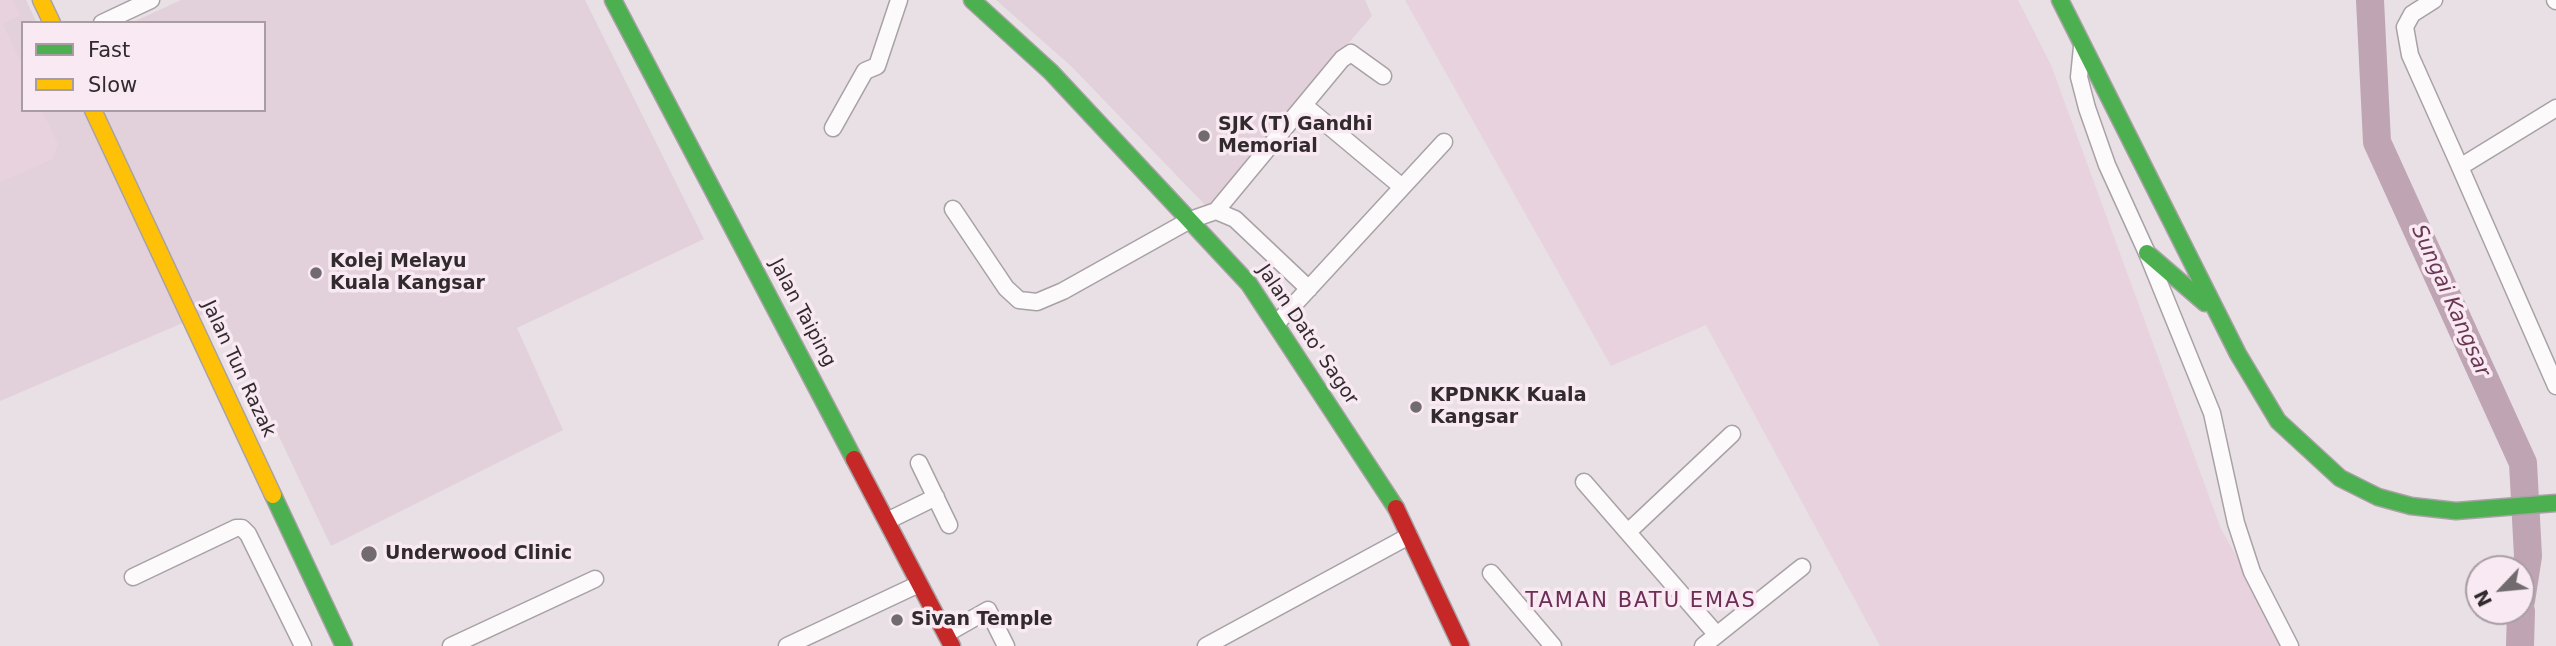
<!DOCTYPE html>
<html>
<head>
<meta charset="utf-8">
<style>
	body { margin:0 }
	#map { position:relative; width:2556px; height:646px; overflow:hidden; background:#e8e0e4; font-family:"DejaVu Sans",sans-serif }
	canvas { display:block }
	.legend { position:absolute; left:21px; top:21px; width:245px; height:91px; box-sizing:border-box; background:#f9e9f2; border:2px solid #a99da4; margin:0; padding:9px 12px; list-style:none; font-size:21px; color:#312b2e }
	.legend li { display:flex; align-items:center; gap:14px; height:35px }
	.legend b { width:35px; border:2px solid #a99da4 }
	.north { position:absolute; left:2465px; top:555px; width:70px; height:70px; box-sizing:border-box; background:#f9e9f2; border:2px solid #a99da4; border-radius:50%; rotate:244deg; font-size:19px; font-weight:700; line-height:28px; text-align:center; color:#312b2e }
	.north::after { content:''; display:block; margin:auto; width:24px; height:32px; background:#716a6e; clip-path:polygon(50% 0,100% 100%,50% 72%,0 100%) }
</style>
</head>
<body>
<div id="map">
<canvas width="2556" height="646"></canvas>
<ul class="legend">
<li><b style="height:9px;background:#4caf50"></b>Fast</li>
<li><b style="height:9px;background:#ffc107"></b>Slow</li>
</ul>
<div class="north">N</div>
</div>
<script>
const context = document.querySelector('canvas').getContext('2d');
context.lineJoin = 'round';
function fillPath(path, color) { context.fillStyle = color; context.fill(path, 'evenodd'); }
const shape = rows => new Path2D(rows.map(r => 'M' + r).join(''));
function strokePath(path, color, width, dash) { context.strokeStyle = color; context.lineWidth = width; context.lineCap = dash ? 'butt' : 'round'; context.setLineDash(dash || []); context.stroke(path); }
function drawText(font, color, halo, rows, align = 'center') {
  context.font = font + ' "DejaVu Sans",sans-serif'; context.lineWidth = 7; context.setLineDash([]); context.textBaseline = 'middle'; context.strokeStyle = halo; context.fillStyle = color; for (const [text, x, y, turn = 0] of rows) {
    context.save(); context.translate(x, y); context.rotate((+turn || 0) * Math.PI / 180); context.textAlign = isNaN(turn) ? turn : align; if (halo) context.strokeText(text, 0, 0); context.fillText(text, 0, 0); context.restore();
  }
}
fillPath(shape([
	[0,0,26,0,37,23,23,23,23,110,264,110,264,23,131,23,181,0,585,0,704,239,517,328,563,430,331,546,218,308,0,401],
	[996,0,1365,0,1372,16,1207,207,1071,66]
]), '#e2d1da');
fillPath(shape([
	[0,0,13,0,20,15,3,24,23,67,23,110,42,110,58,144,53,159,0,182],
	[1405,0,2018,0,2051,65,2221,529,2288,646,1880,646,1706,325,1611,366]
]), '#e7d2dd');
strokePath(shape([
	[2370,0,2377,142,2523,463,2528,556,2521,601],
	[2520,646,2521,611]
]), '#bfa4b3', 28);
const street = shape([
	[2434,0,2412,14,2405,27,2410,55,2460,167],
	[2555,0,2556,1],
	[102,23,151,0],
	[2082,47,2079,77,2087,108,2107,165,2147,253,2212,413,2236,523,2252,572,2290,646],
	[1305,106,1402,187],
	[2556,108,2460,167,2556,386],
	[833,128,865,71,877,66,899,0],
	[953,209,1006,288,1019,300,1037,302,1063,291,1190,220,1216,211,1235,219,1309,289],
	[1216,211,1342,59,1351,53,1383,76],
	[1277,323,1444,142],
	[919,463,949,525],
	[1584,482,1717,635],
	[887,521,936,497],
	[1628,532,1732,434],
	[1491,573,1553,646],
	[133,577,236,528,242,528,248,534,303,646],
	[946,634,988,610,1006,646],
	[451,646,595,579],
	[787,646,919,584],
	[1206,646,1409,536],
	[1703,646,1802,567]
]);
const fast = shape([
	[613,0,854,459],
	[972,0,1051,72,1249,284,1396,508],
	[2060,0,2238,354,2278,421,2340,478,2378,497,2411,506,2456,511,2556,503],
	[2147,253,2205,303],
	[273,495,344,646]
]);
const slow = shape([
	[41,0,52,23],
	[93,110,273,495]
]);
const jam = shape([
	[854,459,952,646],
	[1396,508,1461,646]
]);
strokePath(street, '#a8a1a5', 19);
strokePath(fast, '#a8a1a5', 19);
strokePath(slow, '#a8a1a5', 19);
strokePath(jam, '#a8a1a5', 19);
strokePath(street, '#fcfafb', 16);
strokePath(fast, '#4caf50', 16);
strokePath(slow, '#ffc107', 16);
strokePath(jam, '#c62828', 16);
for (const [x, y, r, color] of [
	[1204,136,7,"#716a6e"],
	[316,273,7,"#716a6e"],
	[1416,407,7,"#716a6e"],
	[369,554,9,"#716a6e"],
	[897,620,7,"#716a6e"]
]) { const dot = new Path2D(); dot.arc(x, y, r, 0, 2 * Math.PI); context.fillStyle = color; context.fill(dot); strokePath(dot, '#f9e9f2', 2.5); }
drawText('bold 19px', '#312b2e', '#f9e9f2', [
	["SJK (T) Gandhi",1218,125],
	["Memorial",1218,147],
	["Kolej Melayu",330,262],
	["Kuala Kangsar",330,284],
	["KPDNKK Kuala",1430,396],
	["Kangsar",1430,418],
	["Underwood Clinic",385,554],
	["Sivan Temple",911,620]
], 'left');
drawText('19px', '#312b2e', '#f9e9f2', [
	["Jalan Taiping",802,313,62],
	["Jalan Dato' Sagor",1307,335,56],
	["Jalan Tun Razak",238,369,65]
]);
drawText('italic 21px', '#693855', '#f9e9f2', [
	["Sungai Kangsar",2450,301,66]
]);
context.letterSpacing = '2px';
drawText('21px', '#6b2e54', '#f9e9f2', [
	["TAMAN BATU EMAS",1641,602]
]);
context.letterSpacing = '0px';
</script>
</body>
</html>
